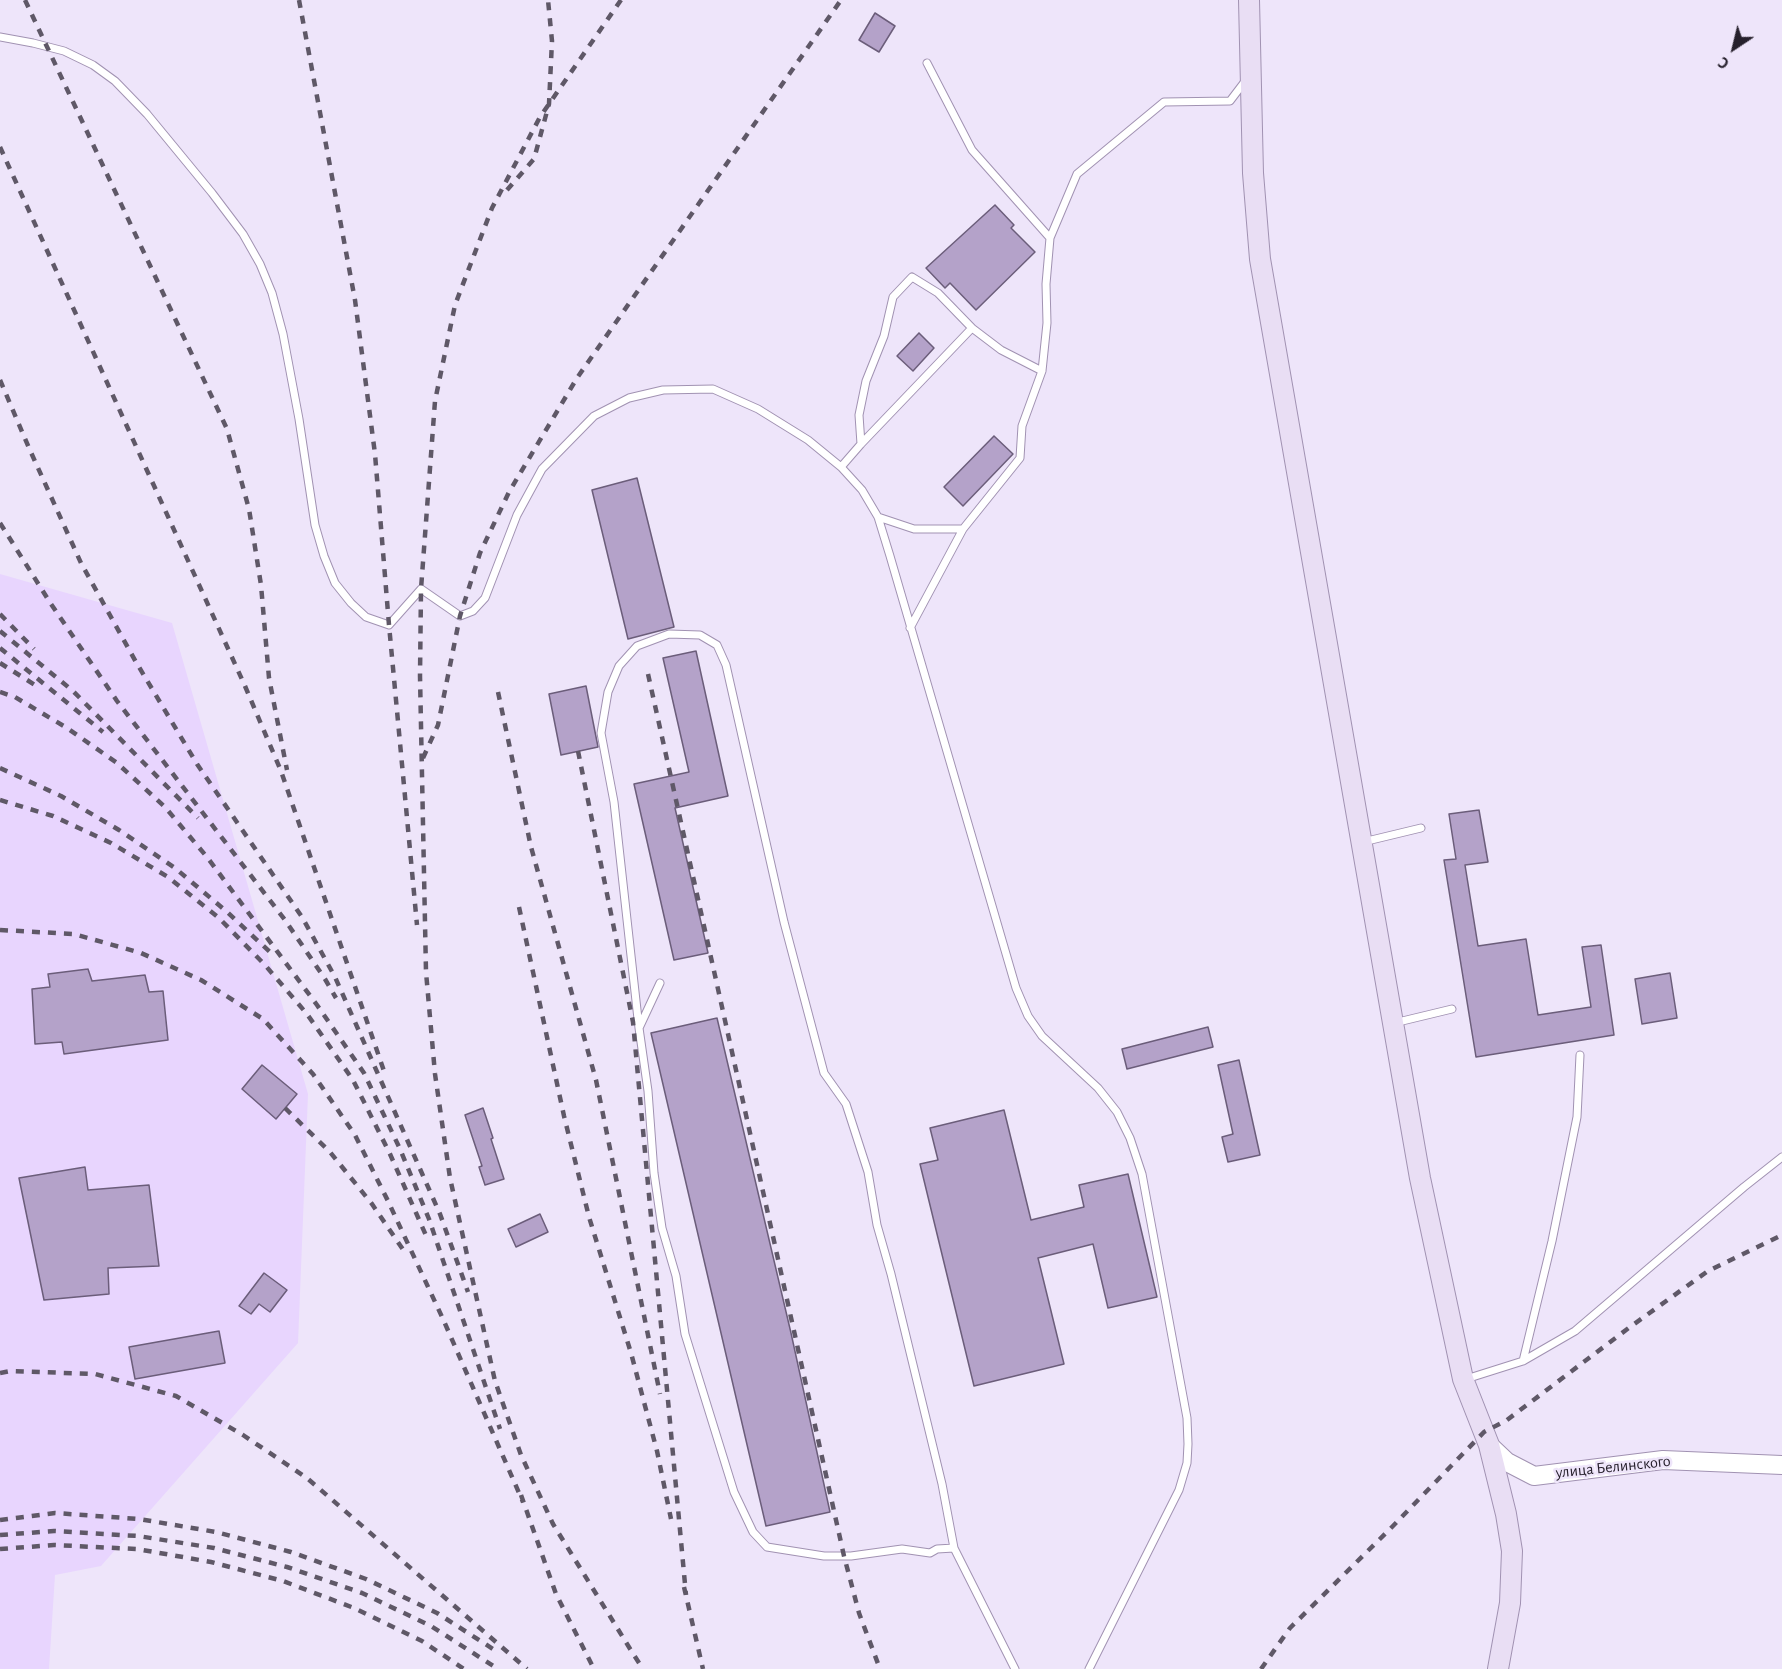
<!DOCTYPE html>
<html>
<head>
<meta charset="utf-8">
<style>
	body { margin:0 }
	#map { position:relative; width:1782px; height:1669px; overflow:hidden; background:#eee5fa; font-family:"Alegreya Sans",sans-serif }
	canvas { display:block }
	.north { position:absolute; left:1704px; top:18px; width:60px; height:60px; -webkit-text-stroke:4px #eee5fa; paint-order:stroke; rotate:215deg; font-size:16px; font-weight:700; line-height:24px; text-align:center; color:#26202c }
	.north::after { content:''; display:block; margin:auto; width:21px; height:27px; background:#26202c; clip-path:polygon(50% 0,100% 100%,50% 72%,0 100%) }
</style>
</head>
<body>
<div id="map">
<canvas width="1782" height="1669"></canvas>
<div class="north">С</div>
</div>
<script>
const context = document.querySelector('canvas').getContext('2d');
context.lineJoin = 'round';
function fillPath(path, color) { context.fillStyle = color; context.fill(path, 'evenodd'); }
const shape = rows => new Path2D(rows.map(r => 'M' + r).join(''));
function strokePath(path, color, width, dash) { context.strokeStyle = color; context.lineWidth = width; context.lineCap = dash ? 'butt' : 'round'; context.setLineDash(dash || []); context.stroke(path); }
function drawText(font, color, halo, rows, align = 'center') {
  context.font = font + ' "Alegreya Sans",sans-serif'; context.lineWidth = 5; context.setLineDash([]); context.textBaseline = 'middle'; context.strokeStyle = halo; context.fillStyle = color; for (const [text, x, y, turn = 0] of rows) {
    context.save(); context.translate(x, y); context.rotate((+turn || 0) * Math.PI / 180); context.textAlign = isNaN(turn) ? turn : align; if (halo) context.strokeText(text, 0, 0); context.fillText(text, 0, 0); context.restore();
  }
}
fillPath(shape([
	[0,574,172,623,308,1094,298,1343,101,1566,55,1575,49,1669,0,1669]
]), '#e8d5fe');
const building = shape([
	[875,13,895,26,879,52,859,40,875,13],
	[995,205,1014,225,1011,228,1035,252,976,310,950,283,945,288,926,268,995,205],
	[919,333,934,348,913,371,897,356,919,333],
	[994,436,1013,454,963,506,944,487,994,436],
	[637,478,674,627,628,639,592,490,637,478],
	[696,651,728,796,675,808,708,953,674,960,634,784,689,772,663,658,696,651],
	[586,686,598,747,561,755,549,694,586,686],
	[1479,810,1488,862,1465,865,1478,946,1526,939,1538,1015,1591,1007,1582,947,1601,945,1614,1035,1476,1057,1444,860,1456,859,1449,814,1479,810],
	[88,969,92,981,145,975,149,992,163,991,168,1040,64,1054,62,1042,35,1044,32,989,50,987,48,974,88,969],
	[1670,973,1677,1018,1642,1024,1635,979,1670,973],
	[717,1018,791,1333,830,1512,766,1526,651,1033,717,1018],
	[1208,1027,1213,1047,1127,1069,1122,1049,1208,1027],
	[1239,1060,1260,1155,1228,1162,1222,1137,1233,1134,1218,1065,1239,1060],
	[262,1065,297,1094,276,1119,242,1089,262,1065],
	[483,1108,493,1138,491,1139,504,1179,485,1185,479,1167,482,1166,465,1115,483,1108],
	[1004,1110,1031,1220,1084,1207,1079,1185,1128,1174,1157,1297,1108,1308,1093,1244,1038,1258,1064,1364,974,1386,920,1164,938,1160,930,1128,1004,1110],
	[85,1167,88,1190,149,1185,159,1266,108,1268,109,1294,44,1300,19,1178,85,1167],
	[540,1214,548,1232,516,1247,508,1229,540,1214],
	[264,1273,287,1290,270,1312,259,1304,251,1314,239,1306,264,1273],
	[219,1331,225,1363,135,1379,129,1347,219,1331]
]);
fillPath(building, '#b4a2c9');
strokePath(building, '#6b5d7a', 1.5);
const service = shape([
	[0,37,33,43,64,51,93,65,115,81,147,114,212,193,243,234,260,264,272,293,283,334,299,419,315,525,324,556,335,583,351,603,366,617,389,625,421,589,460,616,473,611,485,598,517,515,542,469,594,416,629,398,663,390,713,389,758,409,808,440,841,467,862,490,878,517,890,556,1016,988,1028,1016,1042,1036,1098,1088,1117,1112,1130,1138,1142,1174,1187,1418,1188,1444,1187,1463,1179,1490,1089,1669],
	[927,63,972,150,1050,238],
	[861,444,859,415,866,381,884,336,893,297,912,277,938,293,972,328],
	[841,467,861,444,972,328,1001,350,1042,371],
	[878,517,914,529,963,529],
	[910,628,963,529,1020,458,1022,426,1042,371,1047,323,1046,284,1050,238,1077,174,1164,102,1230,101,1246,80],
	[1363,842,1421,828],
	[660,983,639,1028,648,1091,654,1173,662,1228,676,1276,685,1334,734,1492,753,1532,767,1547,824,1556,851,1556,902,1549,930,1553,937,1549,954,1548,1015,1669],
	[1394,1023,1452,1009],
	[639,1028,614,802,601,733,608,692,619,666,637,646,669,634,700,635,717,645,726,665,784,922,824,1073,846,1104,868,1172,877,1225,891,1274,942,1484,954,1548],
	[1523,1361,1552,1241,1577,1117,1580,1055],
	[1466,1379,1523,1361,1575,1331,1744,1187,1782,1157]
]);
const tertiary = shape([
	[1489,1445,1507,1462,1534,1476,1663,1460,1782,1465]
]);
const secondary = shape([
	[1249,0,1253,173,1260,259,1420,1178,1463,1379,1489,1445,1506,1514,1512,1551,1510,1603,1498,1669]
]);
strokePath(service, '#a192b2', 9);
strokePath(tertiary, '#a192b2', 20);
strokePath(secondary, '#a192b2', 22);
strokePath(service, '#fff', 7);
strokePath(tertiary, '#fff', 18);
strokePath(secondary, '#e9def4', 20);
strokePath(shape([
	[25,0,227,429,249,509,261,585,269,678,287,770],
	[299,0,355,300,375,454,389,625,417,925],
	[621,0,540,117,492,208,455,305,435,401,421,589,420,676,426,972,435,1074,450,1178,495,1381,521,1455,553,1524,632,1652,643,1669],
	[0,147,245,686,281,771,385,1074],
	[507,190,534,159,549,104,552,41,548,0],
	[0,380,29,448,81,563,136,662,197,764,302,917,335,977,440,1214,468,1292],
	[0,523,51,604,117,701,285,920,325,979,336,998],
	[0,614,34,649],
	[0,631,73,691,198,818],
	[0,648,103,732],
	[0,663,35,685],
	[648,674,844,1556,859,1613,880,1669],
	[0,692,15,697,67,728,117,763,165,807,207,857,317,1005,364,1073,400,1149,429,1219,500,1429],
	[498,692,531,847,596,1080,660,1394],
	[578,751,633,1022,686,1595],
	[423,758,438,725,460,616,480,553,509,492,577,378,841,0],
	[0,768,61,796,119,830,175,868,226,911,271,953],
	[0,800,53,816,111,843,168,877,219,918,265,965,307,1014,353,1080,390,1154,428,1240],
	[519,907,564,1116,589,1217,631,1353,657,1451,671,1519],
	[0,930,74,934,141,953,201,980,263,1019,313,1074,355,1135,388,1201,443,1319,523,1502],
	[285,1108,330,1152,372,1204,406,1254],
	[0,1373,10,1371,95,1374,176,1396,243,1435,307,1478,527,1669],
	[521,1495,556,1594,594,1669],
	[0,1520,55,1513,139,1519,216,1532,291,1552,366,1579,437,1613,493,1649],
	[0,1535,54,1531,138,1536,214,1548,287,1567,362,1593,431,1626,498,1669],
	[0,1549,54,1545,137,1549,211,1562,283,1581,354,1608,422,1641,464,1669],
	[684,1587,703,1669],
	[1261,1669,1290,1628,1392,1527,1484,1432,1507,1420,1630,1327,1708,1271,1782,1235]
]), '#5f5867', 4.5, [8, 8]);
drawText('16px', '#26202c', '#eee5fa', [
	["улица Белинского",1613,1467,-6]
]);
</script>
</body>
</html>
